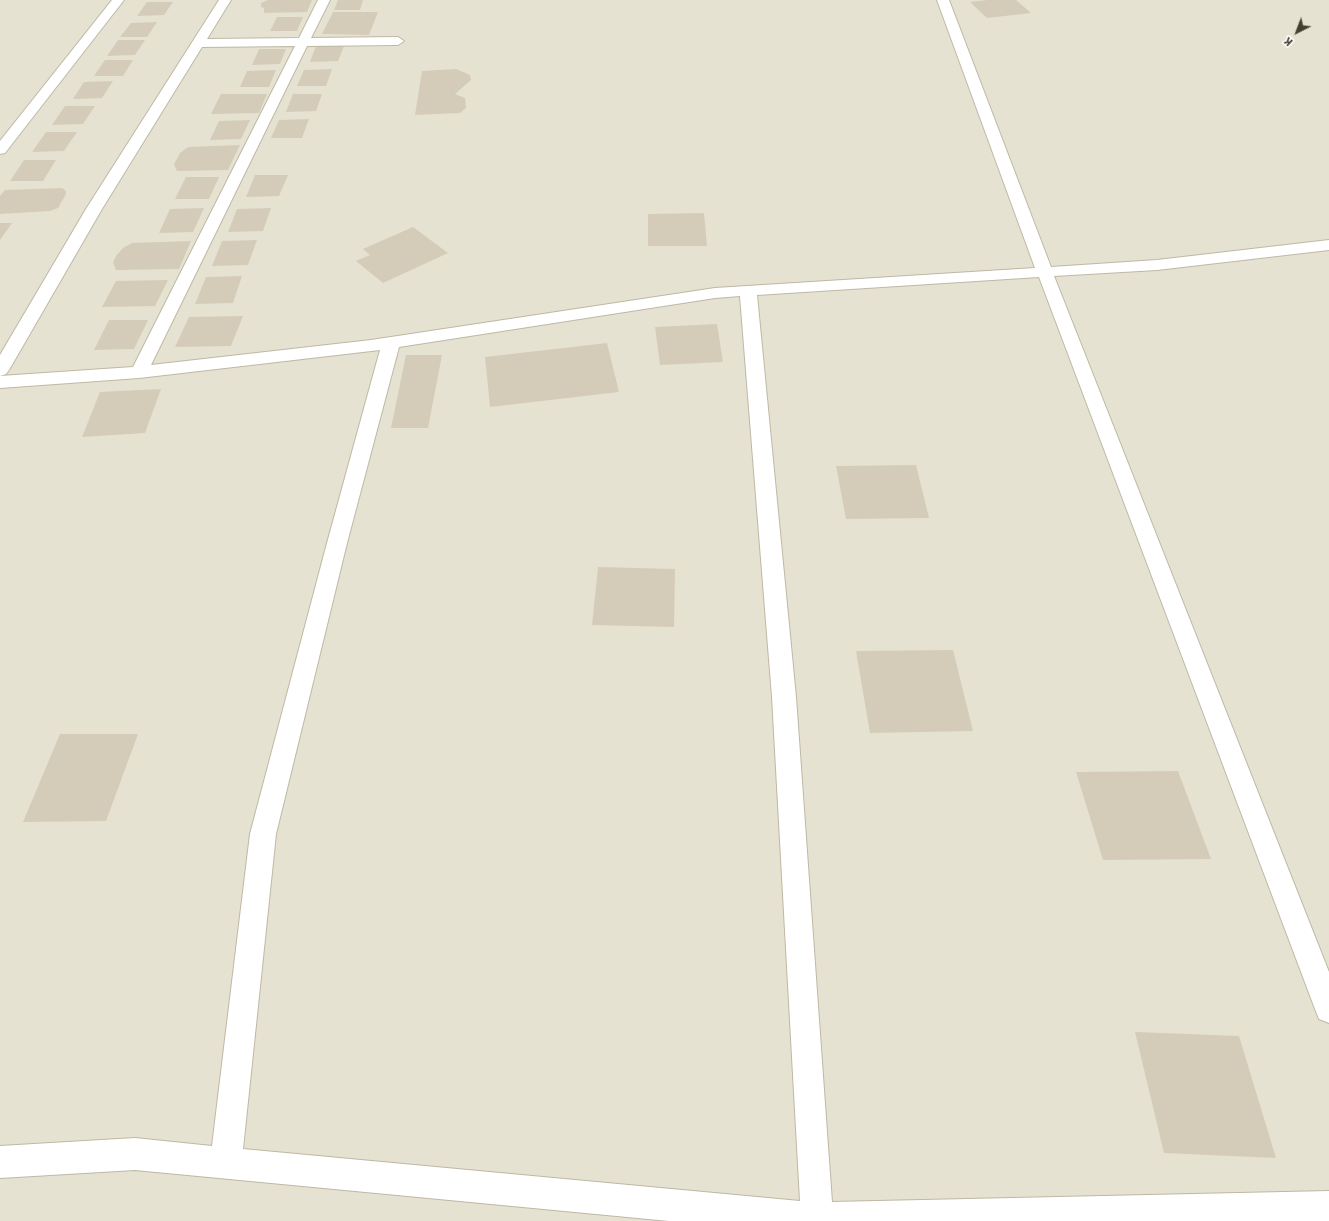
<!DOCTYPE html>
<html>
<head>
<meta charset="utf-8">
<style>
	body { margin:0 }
	#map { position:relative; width:1329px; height:1221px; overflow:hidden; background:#f2efe3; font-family:Signika,sans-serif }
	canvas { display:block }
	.north { position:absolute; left:1277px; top:12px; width:40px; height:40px; -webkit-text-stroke:3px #fff; paint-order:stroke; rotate:222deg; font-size:11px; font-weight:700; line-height:16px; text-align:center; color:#443f33 }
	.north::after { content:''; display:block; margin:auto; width:14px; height:18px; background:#443f33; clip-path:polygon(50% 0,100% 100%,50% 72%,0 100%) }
</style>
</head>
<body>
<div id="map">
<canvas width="1329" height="1221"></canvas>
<div class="north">K</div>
</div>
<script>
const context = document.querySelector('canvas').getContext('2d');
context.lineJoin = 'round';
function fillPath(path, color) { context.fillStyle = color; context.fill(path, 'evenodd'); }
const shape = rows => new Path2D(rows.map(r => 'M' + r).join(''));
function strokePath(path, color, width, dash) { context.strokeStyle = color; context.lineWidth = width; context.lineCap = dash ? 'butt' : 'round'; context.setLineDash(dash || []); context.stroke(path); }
fillPath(shape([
	[0,0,1329,0,1329,1221,0,1221]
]), '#e6e2d1');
fillPath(shape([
	[268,0,312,0,307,12,264,13,264,8,261,7,261,3],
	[338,0,363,0,360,10,334,10],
	[987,0,1016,0,1031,13,987,18,970,2],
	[147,2,173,2,164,15,137,16],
	[333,12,378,12,369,35,322,34],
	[277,17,303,17,297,31,270,31],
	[157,22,147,37,120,37,131,23],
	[118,40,145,40,135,55,107,56],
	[316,46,344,46,338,61,310,62],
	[259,49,286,49,280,64,252,65],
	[105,60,133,60,123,76,94,76],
	[332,69,326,86,297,86,304,70],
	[456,69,470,75,471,80,455,94,465,98,466,108,460,113,415,115,422,71],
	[276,70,269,87,240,87,247,71],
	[113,81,102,98,73,99,84,82],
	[221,94,267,94,259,113,211,114],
	[293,94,322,94,316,111,286,112],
	[65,106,95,106,83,124,52,125],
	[309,119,302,138,271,138,279,120],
	[250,120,241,139,210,140,219,121],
	[46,132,77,132,64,151,32,152],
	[240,145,228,170,177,171,174,164,180,153,188,147],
	[24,160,56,160,43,181,10,181],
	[255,175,288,175,279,196,246,197],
	[186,177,219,177,209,199,175,199],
	[62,188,66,191,66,194,58,208,50,211,0,214,0,196,5,190],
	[204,208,193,232,159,233,170,209],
	[271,208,263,231,228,232,237,209],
	[704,213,707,246,648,246,648,214],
	[0,223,12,223,0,240],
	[413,227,448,253,383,283,356,261,370,255,363,249],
	[257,240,248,265,212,266,222,241],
	[191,241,179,269,116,270,113,262,116,256,123,248,132,243],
	[242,276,233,303,195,304,206,277],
	[168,280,155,306,102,307,116,281],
	[243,316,231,346,175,347,189,317],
	[109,320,148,320,134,349,94,350],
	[717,324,723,362,660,365,655,327],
	[607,343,619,392,490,407,485,357],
	[406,355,442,355,428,428,391,428],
	[161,389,145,433,82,437,100,392],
	[916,465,929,518,846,519,836,466],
	[598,567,675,569,674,627,592,625],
	[953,650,973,731,870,733,856,651],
	[60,734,138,734,106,821,23,822],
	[1178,771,1211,859,1103,860,1076,772],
	[1135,1032,1239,1036,1276,1158,1164,1153]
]), '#d4ccb8');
const street = shape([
	[112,0,124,0,5,153,0,154,0,141,112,0],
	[219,0,231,0,207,39,299,38,318,0,330,0,311,38,398,37,404,41,398,45,307,46,151,365,371,340,715,288,1035,268,937,0,949,0,1051,267,1157,260,1329,240,1329,250,1157,270,1054,276,1329,972,1329,1023,1319,1019,1315,1009,1039,277,757,295,796,697,832,1202,1329,1191,1329,1221,669,1221,135,1170,0,1178,0,1146,135,1138,212,1146,250,834,327,543,380,350,139,378,0,388,0,376,133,367,295,46,202,47,102,209,9,370,6,374,0,376,0,355,86,209,219,0],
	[740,296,772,697,800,1201,243,1149,276,834,347,543,399,347,715,298,740,296]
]);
strokePath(street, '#beb8a5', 2);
fillPath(street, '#fff');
</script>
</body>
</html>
